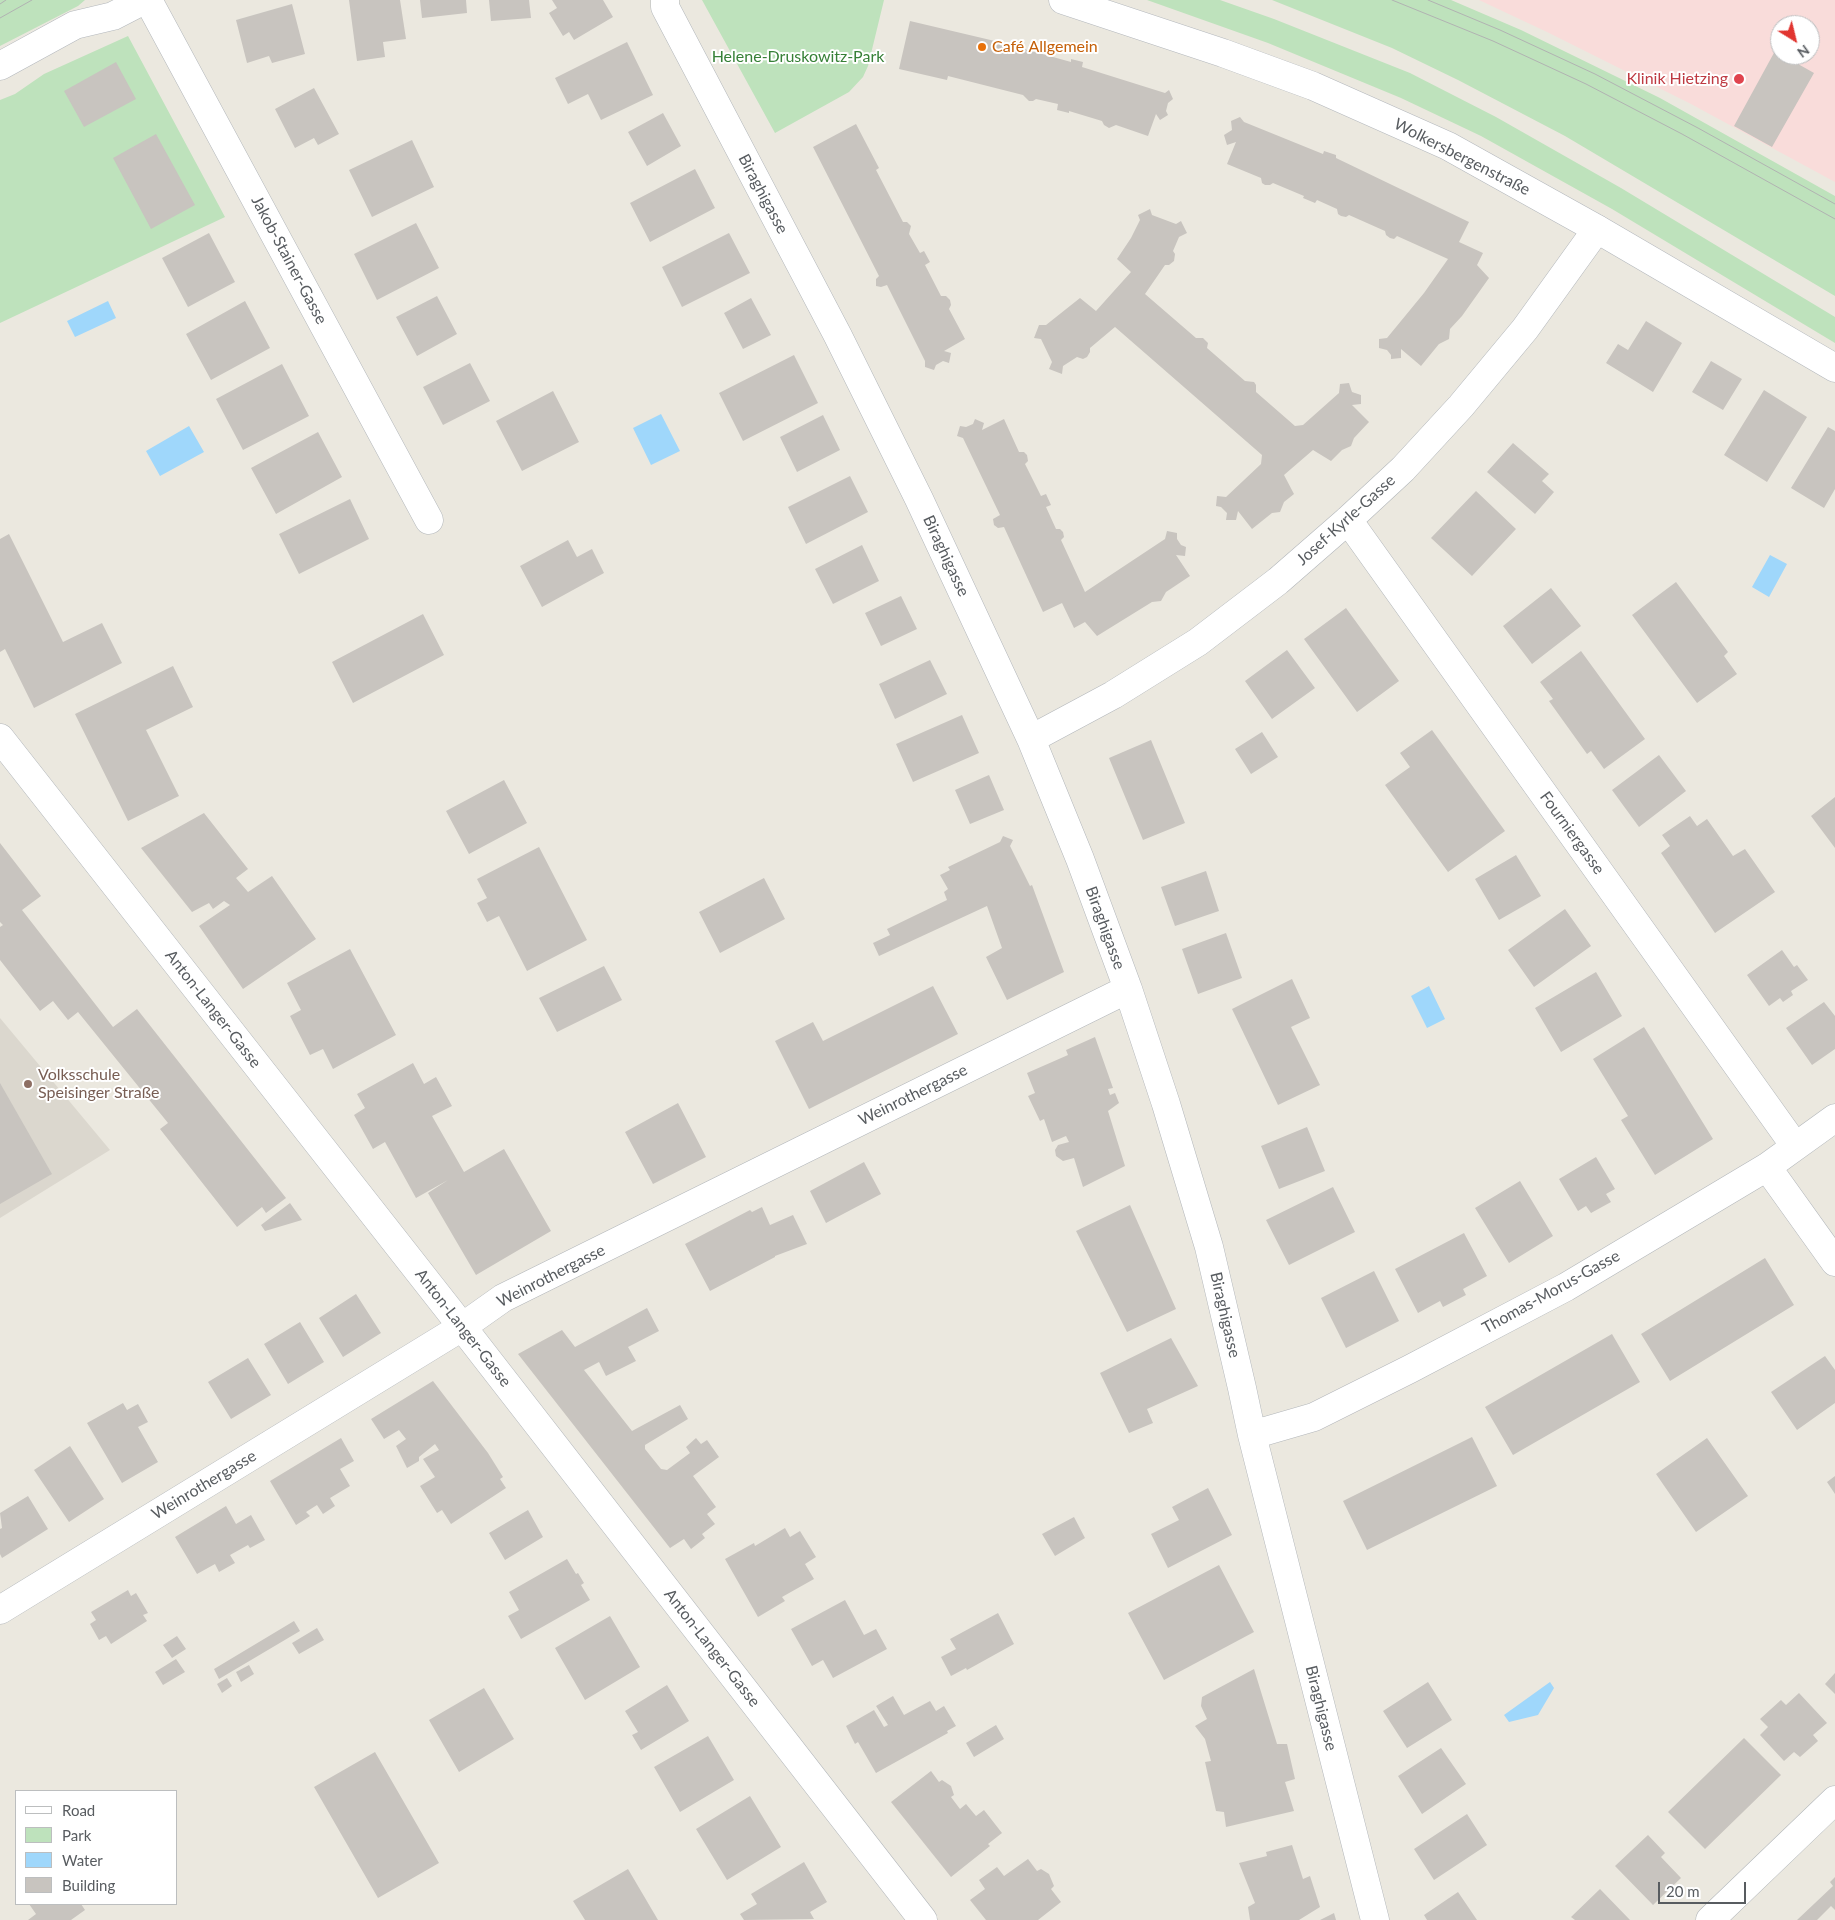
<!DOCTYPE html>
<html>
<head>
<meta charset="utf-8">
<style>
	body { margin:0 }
	#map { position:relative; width:1835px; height:1920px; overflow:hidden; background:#ebe8df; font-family:Lato,sans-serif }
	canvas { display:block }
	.legend { position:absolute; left:15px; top:1790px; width:162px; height:115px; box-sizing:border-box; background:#fff; border:1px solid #bcbebf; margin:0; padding:6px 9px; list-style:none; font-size:15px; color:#585c60 }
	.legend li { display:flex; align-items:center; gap:10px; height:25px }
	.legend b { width:25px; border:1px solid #bcbebf }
	.north { position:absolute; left:1770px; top:15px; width:50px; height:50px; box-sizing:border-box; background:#fff; border:1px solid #bcbebf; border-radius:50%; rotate:144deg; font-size:14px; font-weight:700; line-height:20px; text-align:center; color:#585c60 }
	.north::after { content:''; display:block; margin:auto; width:18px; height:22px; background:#e13530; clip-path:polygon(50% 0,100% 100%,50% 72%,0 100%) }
	.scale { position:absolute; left:1658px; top:1882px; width:88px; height:22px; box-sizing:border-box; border:2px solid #585c60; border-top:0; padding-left:6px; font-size:15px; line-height:18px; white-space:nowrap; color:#585c60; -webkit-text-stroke:4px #fff; paint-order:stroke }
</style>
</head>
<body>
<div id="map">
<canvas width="1835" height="1920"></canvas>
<ul class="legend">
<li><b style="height:6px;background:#fff"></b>Road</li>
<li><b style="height:14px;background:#bee2bc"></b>Park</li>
<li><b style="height:14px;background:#9fd7fb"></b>Water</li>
<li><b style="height:14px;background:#c8c4bf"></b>Building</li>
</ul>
<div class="north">N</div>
<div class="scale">20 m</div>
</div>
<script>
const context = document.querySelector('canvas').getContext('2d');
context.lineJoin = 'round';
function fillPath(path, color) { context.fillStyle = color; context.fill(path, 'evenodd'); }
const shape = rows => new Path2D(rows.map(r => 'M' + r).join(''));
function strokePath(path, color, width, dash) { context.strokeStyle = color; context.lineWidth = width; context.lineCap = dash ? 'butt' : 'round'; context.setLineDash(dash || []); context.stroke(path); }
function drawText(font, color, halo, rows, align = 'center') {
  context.font = font + ' Lato,sans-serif'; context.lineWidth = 4; context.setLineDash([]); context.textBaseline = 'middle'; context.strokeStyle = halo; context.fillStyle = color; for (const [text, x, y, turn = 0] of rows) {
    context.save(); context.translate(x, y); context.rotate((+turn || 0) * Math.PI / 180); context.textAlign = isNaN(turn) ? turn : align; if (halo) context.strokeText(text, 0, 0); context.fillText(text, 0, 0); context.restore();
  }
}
fillPath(shape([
	[0,1018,110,1150,0,1218]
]), '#dbd7ce');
fillPath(shape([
	[1479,0,1835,0,1835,182,1691,104,1547,32],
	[1780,25,1810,25,1810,55,1780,55]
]), '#f9dcda');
fillPath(shape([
	[0,0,85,0,78,6,0,46],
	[702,0,884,0,868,66,863,77,849,92,775,133],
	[1147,0,1220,0,1274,19,1410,73,1496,117,1621,188,1835,317,1835,343,1612,209,1481,136,1401,98,1268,43],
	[1272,0,1451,0,1521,30,1660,98,1835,196,1835,296,1565,136,1458,80,1392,48],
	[128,36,225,217,0,323,0,100,15,94,44,74]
]), '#bee2bc');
fillPath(shape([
	[108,301,116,318,75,337,67,321],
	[661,414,680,451,651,465,633,428],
	[189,426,204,452,160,476,146,451],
	[1770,555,1787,564,1769,597,1752,587],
	[1429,986,1445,1019,1427,1028,1411,996],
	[1550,1682,1554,1688,1538,1715,1509,1722,1504,1715]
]), '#9fd7fb');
fillPath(shape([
	[349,0,400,0,406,39,383,42,385,57,357,61],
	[420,0,466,0,467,13,422,18],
	[489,0,529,0,531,18,491,21],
	[552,0,603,0,613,17,574,40,569,32,563,36,549,13,557,8],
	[292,4,305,54,272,63,269,56,247,63,236,20],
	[910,21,999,42,1071,62,1071,59,1083,62,1082,67,1165,93,1169,90,1173,99,1168,103,1166,111,1168,115,1160,120,1156,114,1148,136,1116,125,1109,128,1104,125,1102,121,1069,111,1069,113,1057,110,1058,104,1036,99,1033,101,1029,101,1023,95,948,76,947,80,899,69],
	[627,42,653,95,601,120,588,94,568,104,555,78],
	[1775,51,1814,73,1772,147,1734,126],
	[116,62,136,99,84,127,64,91],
	[314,88,339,134,318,145,314,138,295,148,275,109],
	[663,113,681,146,647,166,628,132],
	[1240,117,1244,122,1323,154,1324,151,1336,155,1336,158,1469,222,1459,242,1483,253,1477,265,1489,278,1462,316,1450,329,1449,339,1439,344,1421,366,1401,349,1401,358,1391,359,1391,355,1387,350,1379,348,1379,339,1387,338,1424,293,1448,259,1397,236,1394,239,1390,238,1386,235,1385,231,1349,215,1346,217,1341,216,1338,214,1337,209,1317,200,1315,203,1303,198,1304,196,1273,183,1270,185,1265,185,1262,183,1261,178,1227,164,1236,142,1227,145,1224,135,1232,130,1231,121],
	[856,124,879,168,876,170,903,222,907,222,911,226,909,234,920,253,924,251,930,262,925,265,941,296,946,296,950,300,951,305,949,309,965,339,944,351,951,353,949,363,943,361,936,365,934,370,925,367,925,361,887,285,881,287,876,286,876,279,879,276,813,147],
	[156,134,195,205,151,229,113,158],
	[412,140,434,187,372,217,349,170],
	[695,169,715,208,650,242,630,203],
	[1150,209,1152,215,1176,224,1181,221,1187,233,1179,237,1173,251,1175,254,1174,261,1169,265,1165,265,1145,294,1196,338,1203,338,1208,343,1207,348,1245,381,1254,382,1256,385,1256,392,1295,426,1303,425,1339,393,1340,384,1349,383,1352,392,1361,395,1361,404,1352,405,1369,422,1354,438,1351,446,1342,450,1331,461,1313,450,1284,475,1294,494,1284,502,1280,512,1272,513,1252,529,1238,511,1236,520,1226,520,1227,513,1221,507,1216,506,1217,496,1226,497,1261,464,1262,455,1115,327,1090,348,1090,352,1087,357,1083,359,1077,357,1063,366,1062,374,1049,369,1052,362,1041,339,1034,338,1039,325,1046,325,1080,298,1096,311,1113,292,1131,272,1117,259,1131,238,1140,220,1138,215],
	[416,223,439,268,377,300,354,254],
	[209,233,235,282,188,307,162,258],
	[729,233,750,273,682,307,662,267],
	[437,296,457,334,417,356,396,317],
	[751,298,771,335,743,349,724,313],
	[245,301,270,348,211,380,186,334],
	[1646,321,1682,343,1653,392,1606,363,1618,344,1628,350],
	[794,355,818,403,743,441,719,393],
	[1711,361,1742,379,1723,410,1692,392],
	[470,363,490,401,443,425,423,387],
	[282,364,309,416,243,450,216,399],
	[1764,390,1807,417,1767,482,1724,455],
	[553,391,579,442,522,471,496,421],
	[823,415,840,450,797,472,780,437],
	[975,419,984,423,982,430,1004,419,1019,452,1024,452,1027,455,1028,461,1025,464,1041,496,1046,494,1051,505,1046,507,1056,529,1060,529,1063,532,1064,537,1061,540,1085,592,1165,539,1167,531,1177,533,1177,539,1181,545,1186,547,1185,556,1176,555,1190,576,1166,592,1161,601,1152,602,1097,636,1085,622,1074,628,1062,603,1043,612,1004,527,998,528,994,525,993,519,1000,515,963,438,957,436,960,426,966,427,973,424],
	[1828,427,1835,431,1835,489,1824,508,1791,488],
	[318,432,342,477,276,514,251,468],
	[1513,443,1549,474,1542,481,1554,492,1535,514,1487,472],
	[850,476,868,512,806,544,788,507],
	[1476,491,1516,529,1472,576,1431,538],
	[350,499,369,539,299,574,279,534],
	[9,534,63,642,102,623,122,663,34,708,5,649,0,652,0,539],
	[568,540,577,557,592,549,604,573,542,607,520,566],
	[862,545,879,581,833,604,815,569],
	[1676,582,1728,652,1724,656,1737,674,1697,703,1632,615],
	[1551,588,1581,626,1532,664,1503,626],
	[901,596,917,629,881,646,865,613],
	[1346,608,1399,681,1357,712,1304,639],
	[423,614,444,655,353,703,332,662],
	[1287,650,1315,688,1272,719,1245,681],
	[1581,651,1645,739,1604,769,1591,751,1587,754,1549,701,1553,699,1540,682],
	[930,660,947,694,895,719,879,684],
	[173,666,193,707,146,730,179,796,128,821,75,714],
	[962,715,979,753,913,782,896,744],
	[1432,730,1505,831,1448,872,1385,785,1410,767,1400,753],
	[1262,732,1278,757,1251,774,1235,749],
	[1151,740,1185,823,1143,840,1109,758],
	[1659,755,1686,791,1639,827,1612,790],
	[989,775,1004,810,970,824,955,790],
	[504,780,527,823,469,854,446,811],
	[1835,797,1835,848,1811,816],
	[204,813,248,869,236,878,248,892,272,876,316,939,243,989,199,926,230,905,224,901,213,909,209,903,192,912,141,848],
	[1690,816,1697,826,1707,819,1733,856,1745,849,1775,892,1715,933,1661,853,1670,846,1662,835],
	[1003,836,1013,840,1010,846,1030,886,1032,885,1064,972,1007,1000,986,957,1002,948,987,906,879,956,873,943,890,935,887,929,947,900,944,892,948,889,940,875,950,870,948,867,1000,842],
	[0,843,41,896,22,910,113,1027,137,1009,286,1198,266,1213,262,1207,237,1227,160,1129,168,1123,78,1012,68,1020,53,1001,40,1011,0,960,0,927,3,925,0,922],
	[539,847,587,940,527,971,499,916,487,922,477,903,487,898,477,879],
	[1516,855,1541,896,1499,920,1475,879],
	[1206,871,1219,911,1175,926,1161,887],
	[764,878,785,919,720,953,699,912],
	[1565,909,1591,946,1534,987,1508,950],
	[1226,933,1242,978,1198,994,1182,949],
	[350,949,396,1035,333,1069,323,1049,310,1055,290,1016,301,1010,287,983],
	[1782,950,1794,967,1797,965,1808,980,1791,991,1793,995,1783,1002,1780,998,1769,1006,1747,975],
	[604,966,622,1000,557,1032,539,998],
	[1596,972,1622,1016,1561,1052,1535,1008],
	[1292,979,1310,1018,1291,1027,1320,1085,1278,1105,1232,1009],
	[933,986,958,1034,809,1109,775,1041,813,1022,823,1041],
	[1824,1002,1835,1016,1835,1049,1812,1065,1786,1028],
	[1644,1027,1713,1139,1655,1175,1621,1120,1628,1116,1593,1059],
	[1095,1037,1113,1088,1108,1089,1110,1095,1115,1093,1119,1103,1108,1111,1125,1166,1083,1187,1074,1158,1063,1161,1056,1156,1055,1150,1058,1145,1069,1142,1066,1136,1052,1142,1044,1119,1040,1121,1028,1096,1035,1093,1027,1073,1068,1055,1066,1050],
	[413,1063,424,1084,436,1077,452,1106,432,1116,464,1172,504,1149,551,1231,476,1275,428,1193,448,1180,416,1198,385,1142,373,1149,354,1115,365,1108,357,1094],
	[0,1083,52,1174,0,1204],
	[678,1103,706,1157,653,1184,625,1132],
	[1307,1127,1325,1171,1279,1189,1261,1146],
	[1596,1157,1615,1189,1606,1194,1611,1202,1591,1213,1586,1206,1578,1211,1559,1179],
	[864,1162,881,1194,826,1223,810,1191],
	[1520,1181,1553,1236,1509,1263,1475,1208],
	[1333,1187,1355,1232,1289,1265,1266,1220],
	[290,1203,302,1220,265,1231,261,1225],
	[1130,1205,1176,1309,1127,1332,1076,1231],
	[762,1207,770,1225,793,1215,807,1244,775,1256,775,1257,710,1291,685,1244,750,1210,752,1212],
	[1464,1233,1487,1276,1463,1289,1466,1295,1443,1307,1440,1301,1418,1313,1395,1269],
	[1765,1258,1794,1305,1670,1381,1641,1334],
	[1374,1271,1399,1321,1346,1348,1321,1298],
	[356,1294,381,1333,343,1357,319,1318],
	[647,1308,659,1331,628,1347,636,1361,606,1376,599,1362,584,1370,632,1431,680,1405,688,1419,645,1445,645,1449,661,1469,667,1470,690,1453,686,1447,696,1438,701,1444,707,1440,719,1457,693,1476,716,1507,707,1514,715,1524,702,1534,705,1538,691,1549,684,1539,670,1548,518,1354,562,1330,575,1347],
	[300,1322,324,1362,288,1384,264,1344],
	[1612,1334,1640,1382,1513,1455,1485,1407],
	[1171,1338,1198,1386,1147,1409,1153,1423,1129,1433,1100,1373],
	[1825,1356,1835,1370,1835,1403,1797,1430,1771,1392],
	[248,1358,271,1395,231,1419,208,1382],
	[433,1381,488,1453,503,1477,500,1479,506,1488,451,1524,442,1510,437,1513,420,1486,435,1477,423,1459,439,1450,435,1444,419,1457,419,1461,407,1468,396,1446,406,1439,399,1430,384,1439,371,1419],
	[123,1403,127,1410,138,1404,148,1422,138,1427,158,1462,122,1483,87,1423],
	[1472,1437,1497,1486,1367,1550,1343,1501],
	[341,1438,354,1461,340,1469,350,1486,330,1498,335,1506,323,1514,317,1505,306,1512,310,1516,296,1525,270,1481],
	[1707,1438,1748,1496,1696,1532,1656,1474],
	[70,1446,104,1499,69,1522,34,1470],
	[1835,1476,1835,1494,1827,1482],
	[1208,1488,1232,1535,1168,1568,1151,1534,1179,1520,1172,1507],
	[28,1496,48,1529,2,1558,0,1554,0,1529,2,1528,0,1513],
	[226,1506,236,1524,251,1515,265,1540,250,1548,248,1545,230,1555,235,1563,219,1572,215,1564,197,1574,175,1537],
	[528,1510,543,1537,505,1560,489,1533],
	[1074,1517,1085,1538,1055,1556,1042,1534],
	[785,1528,790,1537,800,1531,816,1557,805,1564,814,1579,782,1597,785,1601,758,1617,725,1559,754,1543,755,1546],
	[567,1559,576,1574,578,1573,584,1583,581,1585,590,1600,521,1639,508,1616,519,1610,509,1592],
	[1219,1565,1254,1632,1164,1680,1128,1613],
	[128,1590,131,1596,136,1593,148,1613,143,1615,147,1621,111,1644,106,1636,99,1640,90,1624,96,1620,91,1612],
	[845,1600,864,1635,876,1629,887,1649,833,1678,823,1660,812,1666,791,1629],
	[998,1613,1014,1644,967,1670,966,1668,951,1676,941,1657,956,1649,950,1639],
	[610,1616,640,1667,585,1700,555,1648],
	[294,1621,300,1631,219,1679,214,1669],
	[317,1628,324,1640,299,1654,292,1643],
	[177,1636,186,1649,172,1658,163,1645],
	[176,1659,185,1672,163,1685,155,1672],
	[249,1665,254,1674,241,1682,236,1672],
	[1254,1669,1277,1744,1287,1744,1295,1779,1285,1782,1294,1811,1226,1827,1224,1812,1216,1811,1205,1762,1211,1761,1205,1739,1195,1726,1207,1719,1201,1706,1202,1697],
	[1835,1673,1835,1694,1825,1684],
	[227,1678,232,1686,222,1693,217,1684],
	[1428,1682,1452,1720,1407,1748,1383,1711],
	[667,1685,689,1721,641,1750,632,1735,638,1732,625,1711],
	[484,1688,514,1739,459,1772,429,1720],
	[1799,1693,1827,1723,1813,1735,1818,1741,1800,1757,1794,1752,1784,1761,1760,1735,1768,1727,1760,1719,1781,1700,1786,1705],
	[893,1696,904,1715,930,1701,936,1711,944,1706,956,1726,947,1731,948,1733,876,1773,858,1742,855,1744,846,1726,874,1710,884,1727,888,1725,876,1706],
	[996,1725,1004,1739,974,1757,966,1743],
	[708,1736,734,1780,680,1812,654,1767],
	[1744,1738,1781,1775,1705,1849,1668,1812],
	[1441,1748,1466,1784,1422,1814,1398,1776],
	[375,1752,439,1863,378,1898,314,1787],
	[931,1771,939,1782,942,1780,951,1786,954,1795,951,1797,960,1809,966,1804,976,1816,984,1810,1002,1833,988,1844,990,1846,951,1877,891,1802],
	[750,1796,781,1847,727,1880,696,1829],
	[1467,1814,1487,1845,1434,1880,1414,1849],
	[1648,1835,1665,1853,1661,1857,1681,1878,1653,1905,1615,1866],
	[1292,1845,1303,1879,1310,1876,1320,1907,1299,1920,1250,1920,1248,1907,1255,1903,1239,1863,1267,1856,1266,1852],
	[1028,1859,1037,1871,1041,1869,1049,1874,1054,1886,1051,1889,1061,1902,1038,1920,986,1920,970,1900,985,1889,979,1880,997,1867,1004,1876],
	[804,1862,827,1902,810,1912,814,1919,744,1920,740,1914,757,1904,751,1894],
	[628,1869,658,1920,585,1920,573,1901],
	[1835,1877,1835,1910,1831,1906,1817,1920,1797,1920,1833,1886,1830,1882],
	[1600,1889,1630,1920,1575,1920,1571,1917],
	[1458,1892,1477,1920,1427,1920,1424,1915],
	[29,1904,81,1904,85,1910,71,1920,28,1920,36,1914],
	[1334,1913,1336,1920,1320,1920]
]), '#c8c4bf');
const street = shape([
	[148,0,429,520],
	[665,0,665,7,838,336,919,499,1031,739,1080,859,1128,989,1166,1104,1209,1247,1242,1388,1252,1435,1375,1920],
	[1348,520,1795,1146],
	[0,738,449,1310,923,1920],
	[1031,739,1113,695,1198,642,1278,581,1348,520,1403,469,1461,406,1525,329,1597,229],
	[1767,1167,1835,1262],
	[1252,1435,1314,1417,1410,1369,1566,1287,1767,1167,1835,1118],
	[0,1610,462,1327,503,1298,1128,989],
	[1710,1920,1835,1800]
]);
const secondary = shape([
	[1063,0,1223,53,1313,86,1448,146,1597,229,1835,368],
	[0,66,75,25,113,16,144,0]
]);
strokePath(street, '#b2b6ba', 29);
strokePath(secondary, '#b3b7bc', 29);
strokePath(street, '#fff', 28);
strokePath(secondary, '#fff', 28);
strokePath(shape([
	[1392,0,1493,41,1586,84,1682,134,1835,219],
	[1428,0,1500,30,1595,74,1698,128,1835,204],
	[0,4,6,0],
	[0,18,32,0]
]), '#b1b2b2', 1);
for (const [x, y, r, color] of [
	[982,47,5,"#e8710a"],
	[1739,79,6,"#e0444e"],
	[28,1084,5,"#8d6e63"]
]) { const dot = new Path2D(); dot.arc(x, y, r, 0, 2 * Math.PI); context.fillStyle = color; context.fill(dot); strokePath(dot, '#fff', 2); }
drawText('16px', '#c56008', '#fff', [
	["Café Allgemein",992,47]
], 'left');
drawText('16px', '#378037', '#fff', [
	["Helene-Druskowitz-Park",798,57]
]);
drawText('16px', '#be3a42', '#fff', [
	["Klinik Hietzing",1728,79]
], 'right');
drawText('16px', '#585c60', '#fff', [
	["Wolkersbergenstraße",1462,157,27],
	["Biraghigasse",763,194,62],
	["Jakob-Stainer-Gasse",289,260,62],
	["Josef-Kyrle-Gasse",1346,520,-42],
	["Biraghigasse",946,556,65],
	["Fourniergasse",1572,833,54],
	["Biraghigasse",1105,928,70],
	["Anton-Langer-Gasse",213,1009,52],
	["Weinrothergasse",913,1095,-26],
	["Weinrothergasse",551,1276,-27],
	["Thomas-Morus-Gasse",1551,1292,-29],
	["Biraghigasse",1225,1315,77],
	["Anton-Langer-Gasse",463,1328,52],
	["Weinrothergasse",204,1485,-31],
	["Anton-Langer-Gasse",712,1648,52],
	["Biraghigasse",1321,1708,76]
]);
drawText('16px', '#785e54', '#fff', [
	["Volksschule",38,1075],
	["Speisinger Straße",38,1093]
], 'left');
</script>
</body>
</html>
